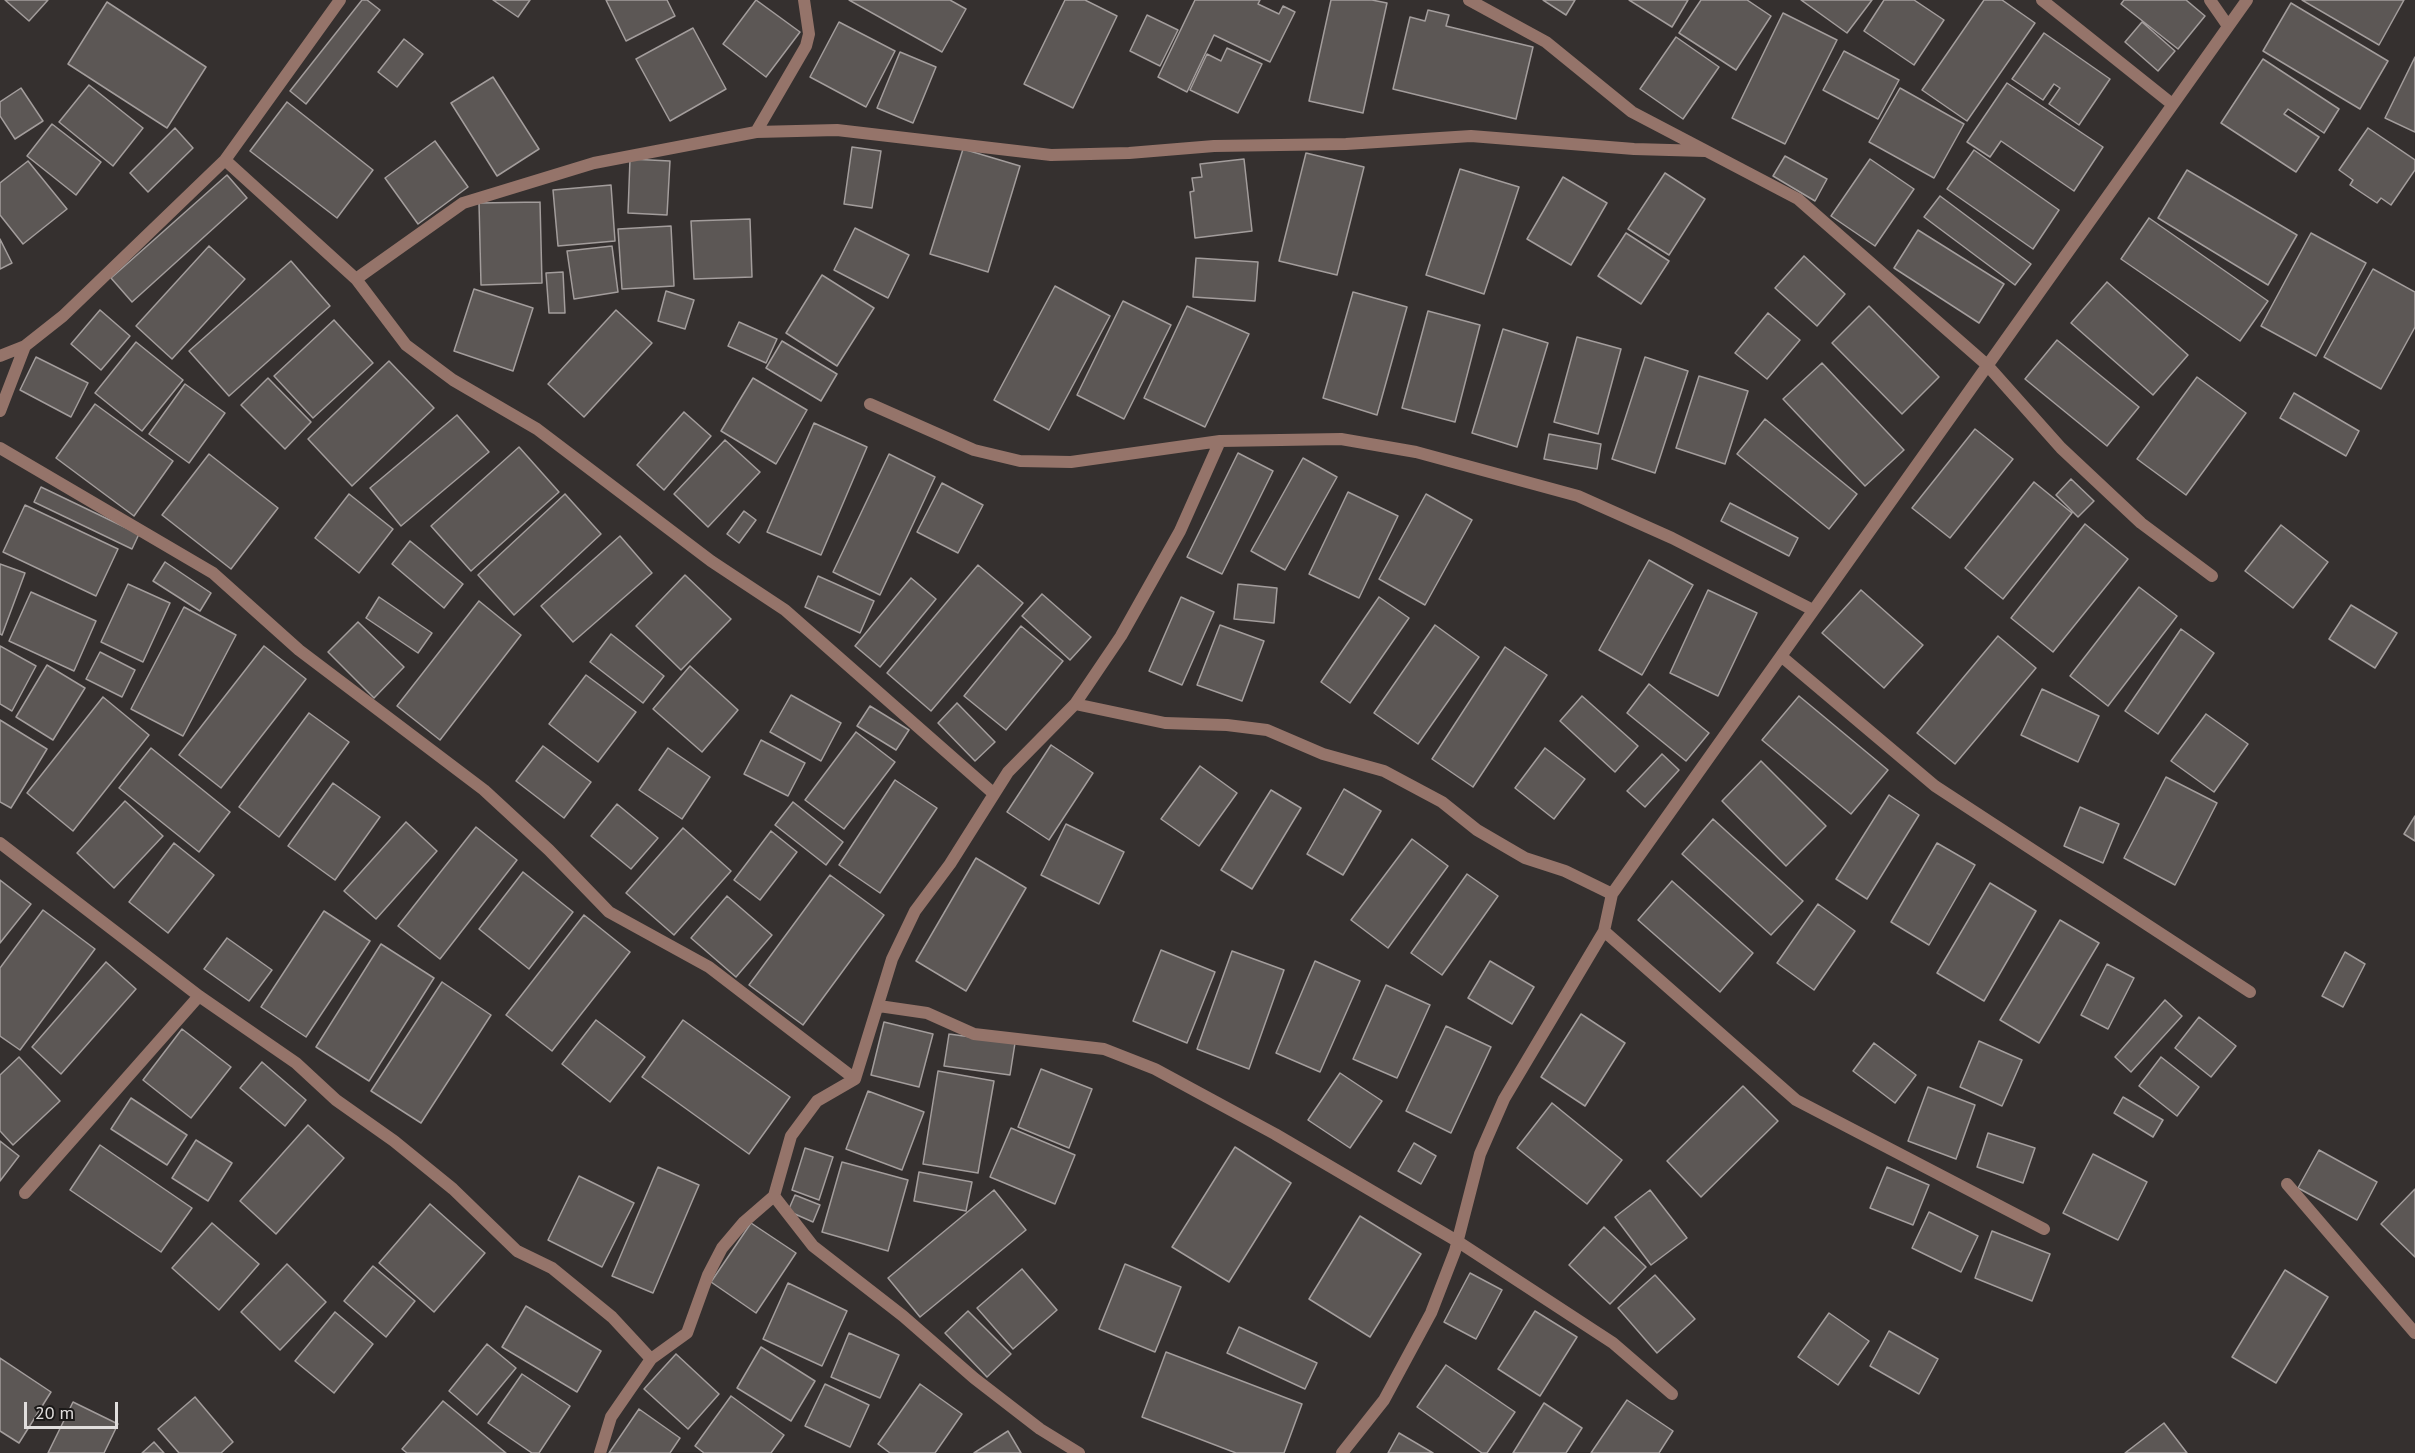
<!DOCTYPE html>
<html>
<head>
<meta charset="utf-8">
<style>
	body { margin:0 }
	#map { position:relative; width:2415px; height:1453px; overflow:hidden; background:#35302f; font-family:"PT Sans",sans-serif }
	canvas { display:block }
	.scale { position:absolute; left:24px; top:1402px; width:94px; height:27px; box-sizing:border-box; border:3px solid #e1dedd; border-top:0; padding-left:8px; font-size:18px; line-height:21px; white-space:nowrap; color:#e1dedd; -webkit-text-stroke:4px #1b1918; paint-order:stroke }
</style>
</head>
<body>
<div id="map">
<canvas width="2415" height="1453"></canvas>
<div class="scale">20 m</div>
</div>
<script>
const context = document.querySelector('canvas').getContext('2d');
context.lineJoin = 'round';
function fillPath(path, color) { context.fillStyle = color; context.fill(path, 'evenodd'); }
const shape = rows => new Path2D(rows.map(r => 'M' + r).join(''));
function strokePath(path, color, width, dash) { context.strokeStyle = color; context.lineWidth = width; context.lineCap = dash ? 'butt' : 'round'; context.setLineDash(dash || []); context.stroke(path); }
const building = shape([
	[5,0,48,0,29,21,5,0],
	[362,0,367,0,380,10,306,104,290,91,362,0],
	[493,0,530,0,518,17,493,0],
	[606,0,667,0,675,16,626,41,606,0],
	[756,0,800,32,766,77,723,44,756,0],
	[849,0,950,0,966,9,942,52,849,0],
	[1065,0,1085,0,1117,16,1073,108,1024,84,1065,0],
	[1195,0,1260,0,1258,4,1279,14,1283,6,1295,12,1270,62,1214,35,1187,92,1158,77,1195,0],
	[1331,0,1372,0,1387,3,1363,113,1309,101,1331,0],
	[1543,0,1575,0,1566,15,1543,0],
	[1629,0,1688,0,1672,27,1629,0],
	[1701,0,1747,0,1771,16,1736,70,1679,33,1701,0],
	[1801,0,1872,0,1847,33,1801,0],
	[1884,0,1914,0,1944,20,1914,65,1864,31,1884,0],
	[1984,0,2002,0,2035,23,1967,121,1922,90,1984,0],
	[2124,0,2186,0,2205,16,2178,49,2121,4,2124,0],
	[2302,0,2404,0,2379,45,2302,0],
	[107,2,206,67,167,128,68,64,107,2],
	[2291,3,2388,61,2360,109,2263,51,2291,3],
	[1428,10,1449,15,1446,26,1533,47,1516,119,1393,89,1410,17,1425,21,1428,10],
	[1783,13,1837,40,1785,144,1732,118,1783,13],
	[1147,15,1178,30,1160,66,1130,51,1147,15],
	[839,22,895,51,866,107,810,77,839,22],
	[2142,22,2175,51,2158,71,2125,42,2142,22],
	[693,28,726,89,670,121,636,59,693,28],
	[2044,33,2110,79,2079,125,2049,104,2060,88,2054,84,2043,100,2012,79,2044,33],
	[1676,37,1719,67,1683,119,1640,89,1676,37],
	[404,39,423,54,397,87,378,72,404,39],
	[1227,48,1262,64,1238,113,1190,90,1207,54,1221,61,1227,48],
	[1844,51,1899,80,1878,119,1823,90,1844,51],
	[900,52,936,67,913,123,877,108,900,52],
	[2415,57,2415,132,2385,118,2415,57],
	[2263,59,2339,109,2324,133,2288,109,2284,114,2319,137,2296,172,2221,123,2263,59],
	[493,77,539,149,497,176,451,103,493,77],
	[2007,83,2103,147,2074,191,2001,141,1990,157,1967,142,2007,83],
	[89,85,143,128,113,166,59,122,89,85],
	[21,88,43,121,15,139,0,116,0,102,21,88],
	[1900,88,1964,124,1934,178,1869,142,1900,88],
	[287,102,373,170,337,218,250,151,287,102],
	[52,124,101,162,76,195,27,156,52,124],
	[175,128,193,148,148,192,130,173,175,128],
	[2368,128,2415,160,2415,170,2391,205,2381,198,2377,203,2350,185,2353,180,2339,170,2368,128],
	[435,141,468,187,418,224,385,178,435,141],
	[852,147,881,151,872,208,844,204,852,147],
	[963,149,1020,166,988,272,930,254,963,149],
	[1974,150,2059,210,2033,249,1947,189,1974,150],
	[1306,153,1364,167,1337,275,1279,261,1306,153],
	[1785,156,1827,179,1815,201,1773,176,1785,156],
	[630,159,670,161,667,215,628,213,630,159],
	[1244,159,1252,231,1195,238,1190,192,1194,191,1192,178,1202,177,1200,164,1244,159],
	[1870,159,1914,189,1875,246,1831,216,1870,159],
	[28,161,67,209,23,244,0,215,0,183,28,161],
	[1460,169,1519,187,1484,294,1426,275,1460,169],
	[2187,170,2297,235,2268,285,2158,218,2187,170],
	[1665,173,1705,199,1669,255,1628,229,1665,173],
	[227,175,247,198,132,302,111,278,227,175],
	[1563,177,1607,203,1571,265,1527,239,1563,177],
	[611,185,615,241,558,246,553,190,611,185],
	[1940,196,2031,264,2015,285,1924,217,1940,196],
	[540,202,542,283,481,285,479,203,540,202],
	[2149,218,2268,301,2240,341,2121,259,2149,218],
	[750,219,752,277,694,279,691,221,750,219],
	[671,226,674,286,622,289,618,229,671,226],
	[855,228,909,255,888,298,834,270,855,228],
	[1918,230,2004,284,1979,323,1894,268,1918,230],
	[1626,233,1669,261,1641,304,1598,276,1626,233],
	[2311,233,2366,263,2316,356,2261,326,2311,233],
	[0,239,12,263,0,269,0,239],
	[209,246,245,279,172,359,136,326,209,246],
	[612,246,618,292,574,299,567,251,612,246],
	[1804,256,1845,294,1817,326,1775,288,1804,256],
	[1196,258,1258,262,1255,301,1193,297,1196,258],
	[291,261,330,306,229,396,189,351,291,261],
	[2373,269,2415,292,2415,327,2381,389,2324,357,2373,269],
	[563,272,565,313,549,313,546,273,563,272],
	[822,275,874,308,837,366,786,333,822,275],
	[2107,282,2188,355,2153,395,2071,323,2107,282],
	[1055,286,1110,316,1049,430,994,400,1055,286],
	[474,289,533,308,513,371,454,351,474,289],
	[666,291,694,300,685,329,658,321,666,291],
	[1353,292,1407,307,1377,415,1323,398,1353,292],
	[1123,301,1171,325,1124,419,1077,395,1123,301],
	[1187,306,1249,334,1205,427,1144,398,1187,306],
	[1869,306,1939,377,1902,414,1832,343,1869,306],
	[100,310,130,336,101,370,71,344,100,310],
	[616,310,652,343,584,417,548,384,616,310],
	[1428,311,1480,325,1455,422,1402,408,1428,311],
	[1768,313,1800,340,1767,379,1735,353,1768,313],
	[334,320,373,363,313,418,274,376,334,320],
	[739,322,777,339,766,363,728,346,739,322],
	[1503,329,1548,343,1517,447,1472,433,1503,329],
	[1577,337,1621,349,1598,434,1554,422,1577,337],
	[2057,340,2139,407,2107,446,2025,379,2057,340],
	[782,341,837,374,821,401,766,368,782,341],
	[136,342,183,380,142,431,95,393,136,342],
	[36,357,88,383,71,417,20,390,36,357],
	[1645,357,1688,371,1655,473,1612,459,1645,357],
	[389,361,434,408,352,486,308,439,389,361],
	[1822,363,1904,450,1865,486,1783,399,1822,363],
	[1699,376,1748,391,1725,464,1676,448,1699,376],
	[2197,377,2246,413,2186,495,2137,459,2197,377],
	[268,378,311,422,285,449,241,405,268,378],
	[753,378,807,410,776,464,721,431,753,378],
	[185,384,225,413,189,463,149,434,185,384],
	[2294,393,2359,431,2346,456,2280,418,2294,393],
	[95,404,173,461,134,516,56,458,95,404],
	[684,412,711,436,664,490,637,465,684,412],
	[457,415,489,452,401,526,370,488,457,415],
	[1765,419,1857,494,1829,529,1737,454,1765,419],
	[814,423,867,447,821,555,767,532,814,423],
	[1975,429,2013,459,1950,538,1912,508,1975,429],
	[1549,434,1601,444,1597,469,1544,459,1549,434],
	[725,440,760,472,708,527,674,494,725,440],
	[519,447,559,492,471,571,431,526,519,447],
	[1238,453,1273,471,1222,574,1187,557,1238,453],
	[209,454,278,508,231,569,162,515,209,454],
	[889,454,935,477,880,595,833,572,889,454],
	[1303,458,1337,477,1285,570,1251,551,1303,458],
	[2071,479,2094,501,2078,517,2056,495,2071,479],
	[2034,482,2072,513,2003,599,1965,568,2034,482],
	[942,483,983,505,958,553,917,532,942,483],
	[41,487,139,534,132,549,34,502,41,487],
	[1348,492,1398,516,1359,598,1309,574,1348,492],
	[349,494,393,529,359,573,315,538,349,494],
	[565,494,601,534,514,615,478,575,565,494],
	[1426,494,1472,520,1425,605,1379,579,1426,494],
	[1730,503,1798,538,1789,556,1721,521,1730,503],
	[25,505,118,549,96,596,3,552,25,505],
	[744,511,756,520,739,543,727,534,744,511],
	[2085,524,2128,559,2053,652,2011,618,2085,524],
	[2281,525,2328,562,2293,608,2245,571,2281,525],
	[620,536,652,573,573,642,541,606,620,536],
	[410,541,463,584,444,608,392,564,410,541],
	[1649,560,1693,585,1642,675,1599,650,1649,560],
	[165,562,211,593,200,611,153,581,165,562],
	[0,564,25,573,2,635,0,634,0,564],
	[978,565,1023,603,931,711,887,673,978,565],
	[685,575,731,619,681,670,636,626,685,575],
	[818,576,874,601,860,633,805,607,818,576],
	[911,578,936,599,880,667,855,646,911,578],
	[128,584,170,603,143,662,101,642,128,584],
	[1238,584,1277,588,1274,623,1234,619,1238,584],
	[2139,587,2177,616,2108,706,2070,676,2139,587],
	[1708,590,1757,613,1718,696,1670,673,1708,590],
	[1861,590,1923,645,1884,688,1822,633,1861,590],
	[31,592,96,621,74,671,9,641,31,592],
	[1042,594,1091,637,1070,660,1022,616,1042,594],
	[379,597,432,633,418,653,366,618,379,597],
	[1181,597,1214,612,1182,685,1149,671,1181,597],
	[1379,597,1409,618,1350,703,1321,682,1379,597],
	[479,601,521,635,440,740,397,706,479,601],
	[2351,605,2397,633,2375,668,2329,639,2351,605],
	[184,607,236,635,183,736,131,709,184,607],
	[358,622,404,667,374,698,328,652,358,622],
	[1220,625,1264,641,1242,701,1197,685,1220,625],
	[1435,625,1479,657,1418,744,1374,713,1435,625],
	[1021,626,1063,661,1006,730,964,696,1021,626],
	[2181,629,2214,653,2158,734,2125,711,2181,629],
	[611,634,664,676,643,703,590,662,611,634],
	[1998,636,2036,668,1955,764,1917,733,1998,636],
	[0,646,36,666,12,711,0,704,0,646],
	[264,646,306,679,221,788,179,755,264,646],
	[1505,647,1547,675,1473,787,1432,759,1505,647],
	[100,652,135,670,122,697,86,679,100,652],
	[47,665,85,688,53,740,16,717,47,665],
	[690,666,738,710,702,752,653,709,690,666],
	[586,675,636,712,598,762,549,724,586,675],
	[1649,684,1709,733,1686,761,1627,713,1649,684],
	[2042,689,2099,716,2078,762,2021,735,2042,689],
	[791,695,841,723,821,761,770,732,791,695],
	[1582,696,1638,746,1615,772,1560,721,1582,696],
	[1799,696,1888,770,1851,814,1762,740,1799,696],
	[103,697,149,735,73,831,27,793,103,697],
	[957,703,995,742,975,761,938,723,957,703],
	[870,706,909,730,896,750,857,726,870,706],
	[309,713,349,742,279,837,239,807,309,713],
	[2206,714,2248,744,2214,792,2171,761,2206,714],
	[0,720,47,749,11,808,0,802,0,720],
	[856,732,895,762,844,829,805,800,856,732],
	[761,740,805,763,788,796,744,774,761,740],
	[1051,745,1093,773,1049,840,1007,812,1051,745],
	[543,746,591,782,564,818,516,781,543,746],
	[151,748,230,812,199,852,119,788,151,748],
	[668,748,710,777,682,819,639,790,668,748],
	[1545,748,1585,779,1554,819,1515,788,1545,748],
	[1662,754,1679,770,1645,807,1627,791,1662,754],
	[1761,761,1826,826,1786,866,1722,801,1761,761],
	[1200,766,1237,793,1199,846,1161,819,1200,766],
	[2166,777,2217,803,2175,885,2124,858,2166,777],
	[895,780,937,808,880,893,839,865,895,780],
	[333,783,380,817,335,880,288,846,333,783],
	[1344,789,1381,811,1343,875,1307,854,1344,789],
	[1271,790,1301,808,1252,889,1221,870,1271,790],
	[1889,795,1919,815,1867,899,1836,879,1889,795],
	[125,801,163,836,114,888,77,853,125,801],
	[793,802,843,842,826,865,775,825,793,802],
	[617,804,658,838,631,869,591,836,617,804],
	[2080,807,2119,824,2103,863,2064,846,2080,807],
	[2415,816,2415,841,2404,834,2415,816],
	[1713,819,1803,901,1771,935,1682,854,1713,819],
	[406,822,437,851,376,919,344,891,406,822],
	[1066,824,1124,852,1099,904,1041,875,1066,824],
	[476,827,517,860,440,959,398,926,476,827],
	[683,828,731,871,674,935,626,893,683,828],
	[771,831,797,852,760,900,734,880,771,831],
	[1412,839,1448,866,1388,948,1351,920,1412,839],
	[174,843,214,875,168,933,129,902,174,843],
	[1937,843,1975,865,1929,945,1891,922,1937,843],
	[976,858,1026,888,966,991,916,961,976,858],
	[523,872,573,912,529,969,479,929,523,872],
	[1467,874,1498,896,1442,975,1411,953,1467,874],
	[830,875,884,915,803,1025,749,985,830,875],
	[0,880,31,904,0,943,0,880],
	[1672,881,1753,953,1720,992,1638,920,1672,881],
	[1990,883,2036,911,1984,1001,1937,973,1990,883],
	[727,896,772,935,736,977,691,938,727,896],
	[1818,904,1855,931,1814,990,1777,963,1818,904],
	[43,910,95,949,20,1050,0,1036,0,968,43,910],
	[324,911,370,941,306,1037,261,1007,324,911],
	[584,915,630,952,552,1051,506,1015,584,915],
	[2060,920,2099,943,2039,1043,2000,1020,2060,920],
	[227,938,272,970,249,1001,204,969,227,938],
	[381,944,434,978,369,1081,316,1047,381,944],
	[1161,950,1215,972,1187,1043,1133,1021,1161,950],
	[1232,951,1284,970,1249,1069,1197,1049,1232,951],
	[2345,952,2365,964,2343,1007,2322,996,2345,952],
	[1315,961,1360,981,1320,1072,1276,1053,1315,961],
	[1490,961,1534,987,1512,1024,1468,998,1490,961],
	[106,962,136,989,61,1074,32,1047,106,962],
	[2107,964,2134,978,2108,1029,2081,1015,2107,964],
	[442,982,491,1015,421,1123,371,1091,442,982],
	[1386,985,1430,1005,1397,1078,1353,1059,1386,985],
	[2165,1000,2182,1016,2131,1072,2115,1057,2165,1000],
	[1581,1014,1625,1043,1585,1106,1541,1077,1581,1014],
	[2199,1017,2236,1046,2211,1077,2175,1048,2199,1017],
	[596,1020,645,1057,610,1102,562,1064,596,1020],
	[683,1020,790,1097,749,1154,642,1077,683,1020],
	[884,1022,933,1034,919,1087,871,1075,884,1022],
	[1446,1026,1491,1047,1451,1133,1406,1111,1446,1026],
	[182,1029,231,1067,191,1118,143,1080,182,1029],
	[949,1034,1015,1043,1010,1075,944,1066,949,1034],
	[1979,1041,2022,1060,2002,1106,1960,1087,1979,1041],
	[1874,1043,1916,1075,1895,1103,1853,1071,1874,1043],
	[19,1057,60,1101,13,1145,0,1131,0,1075,19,1057],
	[2161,1057,2199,1087,2177,1116,2139,1086,2161,1057],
	[262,1062,306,1100,285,1126,240,1088,262,1062],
	[1041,1069,1092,1089,1069,1148,1018,1127,1041,1069],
	[938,1071,994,1081,978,1173,923,1164,938,1071],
	[1340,1073,1382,1101,1350,1148,1308,1120,1340,1073],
	[1743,1086,1778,1121,1701,1197,1667,1161,1743,1086],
	[1928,1087,1975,1105,1956,1159,1908,1141,1928,1087],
	[868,1091,924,1112,902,1170,846,1149,868,1091],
	[2123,1097,2163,1120,2153,1137,2114,1113,2123,1097],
	[131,1098,187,1135,167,1165,111,1129,131,1098],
	[1552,1103,1622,1160,1587,1204,1517,1148,1552,1103],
	[308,1125,344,1158,276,1234,240,1201,308,1125],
	[1011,1128,1075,1155,1055,1204,990,1177,1011,1128],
	[1988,1133,2035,1148,2023,1183,1977,1167,1988,1133],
	[196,1140,232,1163,208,1201,172,1178,196,1140],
	[0,1141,19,1156,0,1181,0,1141],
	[1414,1143,1436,1156,1421,1184,1398,1171,1414,1143],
	[100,1145,192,1208,161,1252,70,1190,100,1145],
	[1235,1147,1291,1183,1229,1282,1172,1247,1235,1147],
	[805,1148,833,1157,819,1200,792,1190,805,1148],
	[2319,1150,2377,1182,2357,1220,2298,1188,2319,1150],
	[2093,1154,2147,1182,2118,1240,2063,1213,2093,1154],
	[842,1162,908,1180,888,1251,822,1232,842,1162],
	[658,1167,699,1185,653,1293,612,1276,658,1167],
	[1887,1167,1929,1185,1913,1225,1870,1208,1887,1167],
	[919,1172,972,1182,966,1211,914,1201,919,1172],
	[579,1176,634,1203,602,1267,548,1240,579,1176],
	[2415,1189,2415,1257,2381,1224,2415,1189],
	[994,1190,1026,1230,920,1317,888,1278,994,1190],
	[1650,1190,1687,1238,1651,1265,1615,1217,1650,1190],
	[795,1195,820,1205,813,1222,788,1211,795,1195],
	[430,1204,485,1253,434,1312,379,1263,430,1204],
	[1929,1212,1978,1236,1961,1272,1912,1248,1929,1212],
	[1360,1216,1421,1254,1370,1337,1309,1299,1360,1216],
	[212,1223,259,1264,219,1310,172,1268,212,1223],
	[751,1223,796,1253,756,1313,711,1282,751,1223],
	[1604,1227,1646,1267,1610,1304,1569,1265,1604,1227],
	[1992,1231,2050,1254,2032,1301,1975,1278,1992,1231],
	[287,1264,326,1302,280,1350,241,1312,287,1264],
	[1125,1264,1181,1287,1155,1352,1099,1329,1125,1264],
	[373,1266,415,1301,386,1337,344,1301,373,1266],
	[1022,1269,1057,1310,1013,1349,977,1308,1022,1269],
	[2285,1270,2328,1297,2276,1383,2232,1357,2285,1270],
	[1470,1273,1502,1290,1476,1339,1444,1322,1470,1273],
	[1655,1275,1695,1319,1657,1353,1618,1308,1655,1275],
	[788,1283,847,1311,822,1366,763,1339,788,1283],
	[526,1306,601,1351,577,1392,502,1347,526,1306],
	[968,1311,1011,1354,987,1377,945,1333,968,1311],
	[1535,1311,1577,1337,1540,1396,1498,1369,1535,1311],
	[335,1312,373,1344,334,1393,295,1361,335,1312],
	[1829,1313,1869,1341,1838,1385,1798,1357,1829,1313],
	[1239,1327,1317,1363,1305,1389,1227,1353,1239,1327],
	[1889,1331,1938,1359,1919,1394,1870,1366,1889,1331],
	[849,1333,899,1355,880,1398,831,1377,849,1333],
	[487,1344,516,1368,477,1415,449,1391,487,1344],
	[761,1347,815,1381,791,1421,737,1388,761,1347],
	[1166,1352,1302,1404,1284,1453,1236,1453,1142,1417,1166,1352],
	[676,1354,719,1394,688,1429,644,1389,676,1354],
	[0,1358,51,1392,19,1443,0,1431,0,1358],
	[1446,1365,1515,1412,1487,1453,1482,1453,1417,1407,1446,1365],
	[522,1374,570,1406,539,1453,532,1453,488,1423,522,1374],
	[825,1384,869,1405,850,1447,805,1426,825,1384],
	[920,1384,962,1414,935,1453,890,1453,878,1444,920,1384],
	[731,1396,784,1435,771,1453,704,1453,695,1446,731,1396],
	[195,1397,233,1442,221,1453,179,1453,158,1429,195,1397],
	[1627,1400,1673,1431,1659,1453,1591,1453,1627,1400],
	[443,1401,506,1453,407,1453,402,1449,443,1401],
	[73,1402,118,1424,104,1453,48,1453,73,1402],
	[1544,1403,1582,1428,1566,1453,1513,1453,1544,1403],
	[639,1409,680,1438,670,1453,609,1453,639,1409],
	[2164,1423,2187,1453,2125,1453,2164,1423],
	[1008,1431,1021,1453,974,1453,1008,1431],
	[1399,1433,1433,1453,1388,1453,1399,1433],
	[154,1442,164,1453,142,1453,154,1442]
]);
fillPath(building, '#5c5755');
strokePath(building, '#a39d9c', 1.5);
strokePath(shape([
	[1469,0,1546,42,1632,112,1798,199,1987,365,2061,448,2141,523,2212,576],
	[2042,0,2172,104],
	[2210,0,2228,26],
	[756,132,806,46,809,34,804,0],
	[225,160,356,279,406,345,453,380,537,429,711,561,785,610,993,793],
	[356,279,463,203,594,163,756,132,837,130,1051,155,1129,153,1214,146,1346,144,1471,136,1634,149,1705,151],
	[0,356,25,346,63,316,225,160,340,0],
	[870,404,974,450,1020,461,1071,462,1220,441,1341,439,1416,452,1578,496,1672,538,1813,610],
	[0,411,25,346],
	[0,448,213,573,299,650,484,790,549,850,609,912,709,967,855,1079],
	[1781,656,1935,786,2250,992],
	[1075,704,1165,723,1227,725,1267,730,1323,754,1384,771,1442,802,1477,830,1525,858,1565,871,1612,894],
	[0,843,199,996,296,1063,336,1100,394,1141,453,1189,517,1251,552,1268,612,1317,651,1359],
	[1604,931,1796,1100,2044,1229],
	[879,1006,927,1013,974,1034,1104,1049,1155,1069,1275,1134,1457,1241,1613,1343,1672,1394],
	[2287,1184,2415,1333],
	[25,1193,199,996],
	[774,1196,813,1246,903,1316,974,1378,1040,1429,1079,1453],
	[600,1453,611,1417,651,1359,687,1333,708,1275,722,1248,744,1222,774,1196,791,1136,817,1101,855,1079,892,959,915,911,950,864,1008,772,1075,704,1121,636,1180,531,1220,441],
	[1342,1453,1384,1400,1431,1313,1455,1251,1480,1154,1504,1099,1604,931,1612,894,2247,0]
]), '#95746a', 12);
</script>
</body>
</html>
